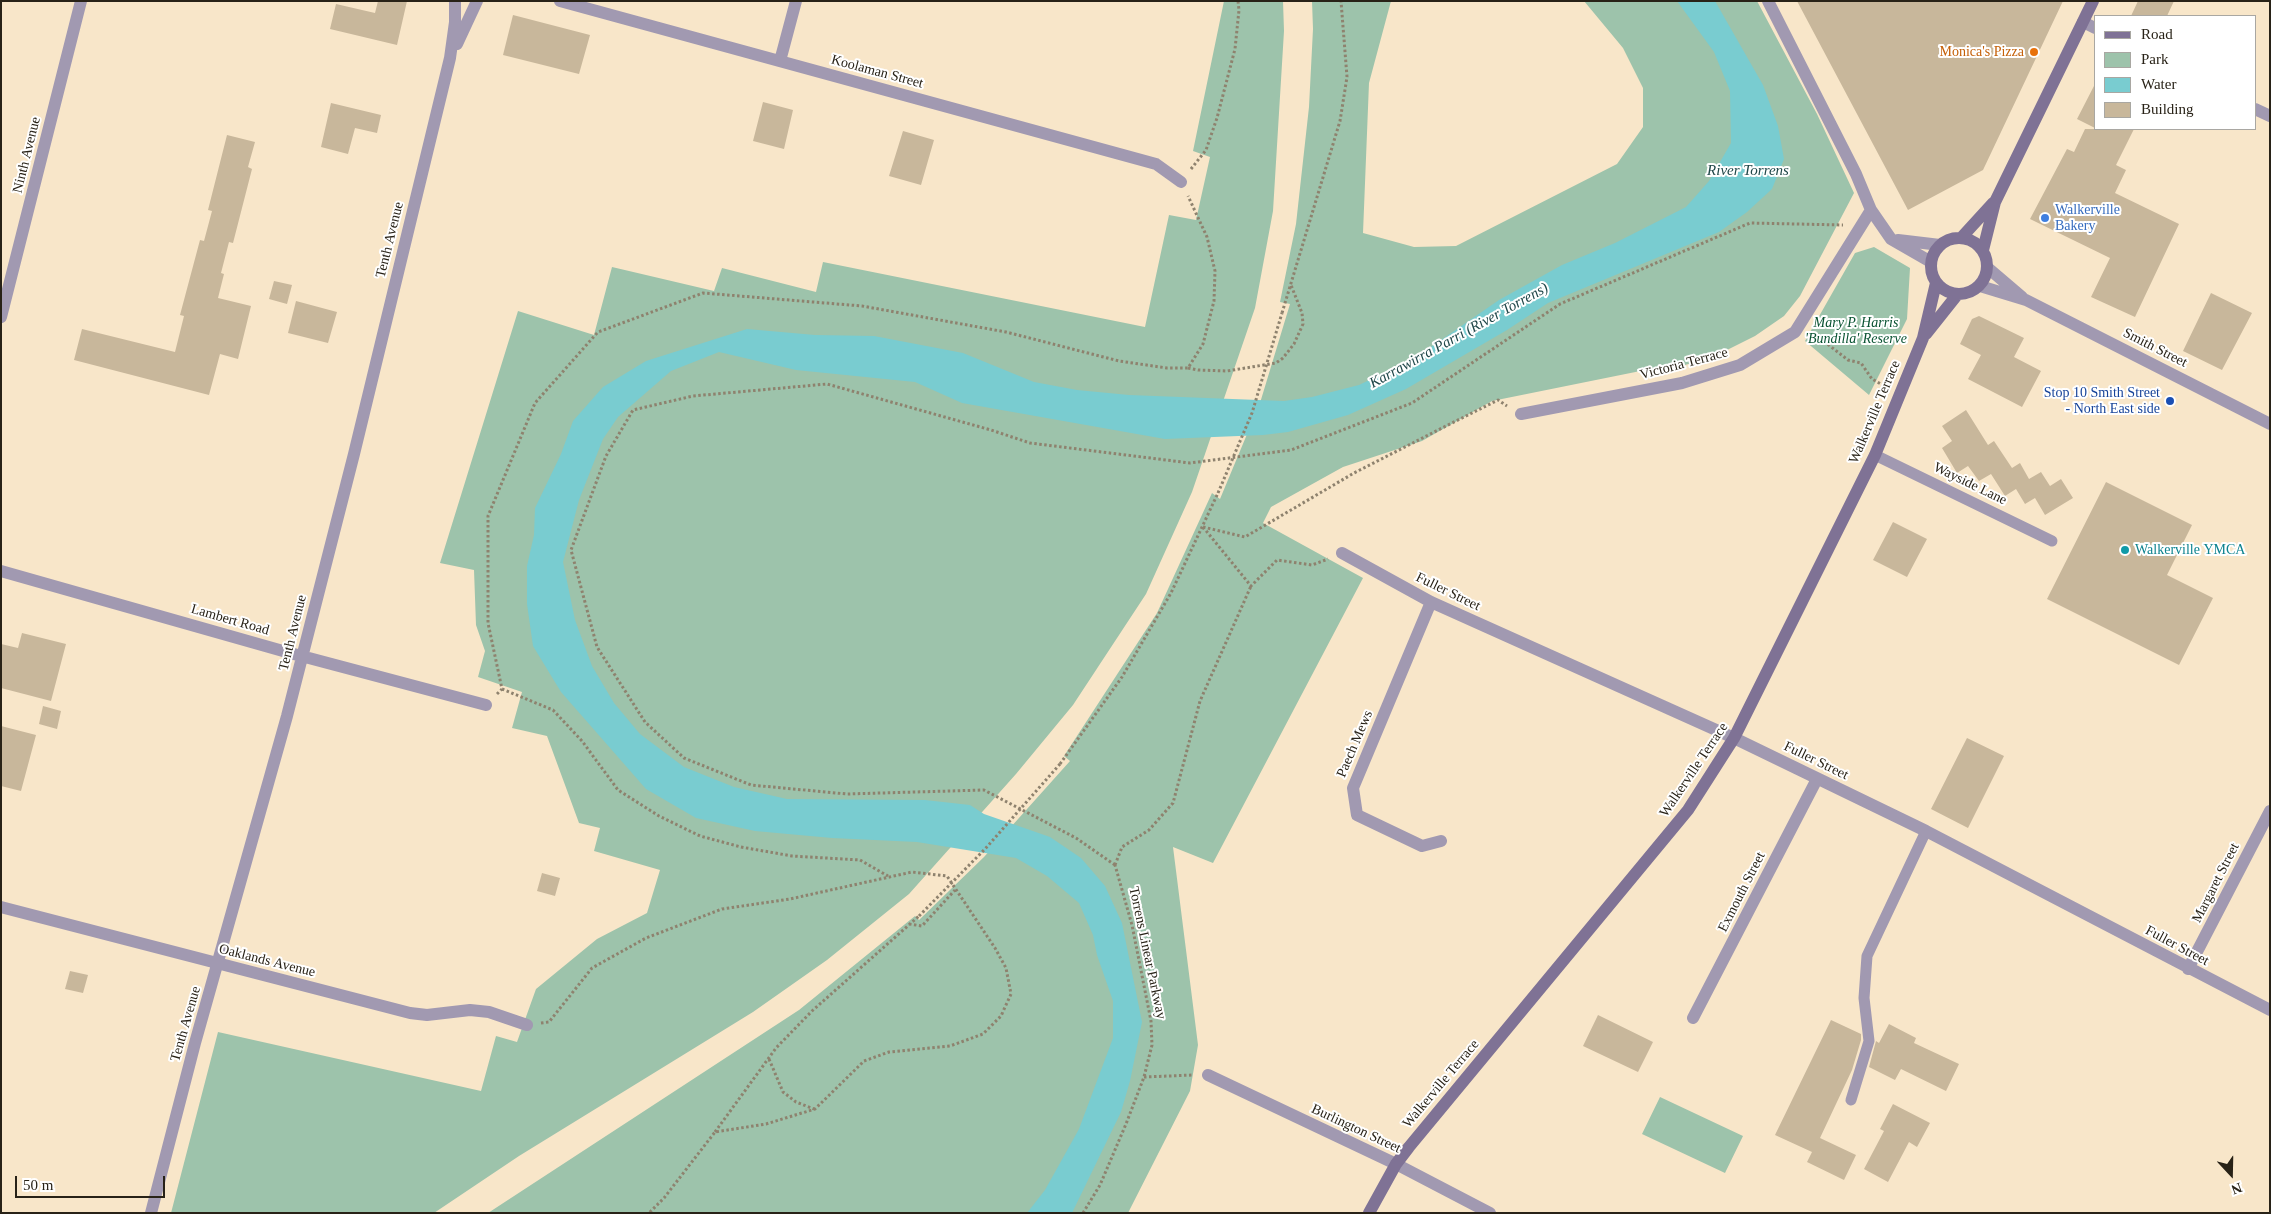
<!DOCTYPE html>
<html>
<head>
<meta charset="utf-8">
<style>
	body { margin:0 }
	#map { position:relative; width:2271px; height:1214px; overflow:hidden; background:#f8e6c9; font-family:"Times New Roman",serif }
	canvas { display:block }
	.frame { position:absolute; inset:0; border:2px solid #282217; pointer-events:none }
	.legend { position:absolute; left:2094px; top:15px; width:162px; height:115px; box-sizing:border-box; background:#fff; border:1px solid #a9a7a2; margin:0; padding:6px 9px; list-style:none; font-size:15px; color:#282217 }
	.legend li { display:flex; align-items:center; gap:10px; height:25px }
	.legend b { width:25px; border:1px solid #a9a7a2 }
	.north { position:absolute; left:2206px; top:1149px; width:50px; height:50px; -webkit-text-stroke:4px #fff; paint-order:stroke; rotate:159deg; font-size:14px; font-weight:700; line-height:20px; text-align:center; color:#282217 }
	.north::after { content:''; display:block; margin:auto; width:18px; height:22px; background:#282217; clip-path:polygon(50% 0,100% 100%,50% 72%,0 100%) }
	.scale { position:absolute; left:15px; top:1176px; width:150px; height:22px; box-sizing:border-box; border:2px solid #282217; border-top:0; padding-left:6px; font-size:15px; line-height:18px; white-space:nowrap; color:#282217; -webkit-text-stroke:4px #fff; paint-order:stroke }
</style>
</head>
<body>
<div id="map">
<canvas width="2271" height="1214"></canvas>
<div class="frame"></div>
<ul class="legend">
<li><b style="height:6px;background:#7f7295"></b>Road</li>
<li><b style="height:14px;background:#9dc3ab"></b>Park</li>
<li><b style="height:14px;background:#79ccd0"></b>Water</li>
<li><b style="height:14px;background:#c8b79b"></b>Building</li>
</ul>
<div class="north">N</div>
<div class="scale">50 m</div>
</div>
<script>
const context = document.querySelector('canvas').getContext('2d');
context.lineJoin = 'round';
function fillPath(path, color) { context.fillStyle = color; context.fill(path, 'evenodd'); }
const shape = rows => new Path2D(rows.map(r => 'M' + r).join(''));
function strokePath(path, color, width, dash) { context.strokeStyle = color; context.lineWidth = width; context.lineCap = dash ? 'butt' : 'round'; context.setLineDash(dash || []); context.stroke(path); }
function drawText(font, color, halo, rows, align = 'center') {
  context.font = font + ' "Times New Roman",serif'; context.lineWidth = 4; context.setLineDash([]); context.textBaseline = 'middle'; context.strokeStyle = halo; context.fillStyle = color; for (const [text, x, y, turn = 0] of rows) {
    context.save(); context.translate(x, y); context.rotate((+turn || 0) * Math.PI / 180); context.textAlign = isNaN(turn) ? turn : align; if (halo) context.strokeText(text, 0, 0); context.fillText(text, 0, 0); context.restore();
  }
}
fillPath(shape([
	[1224,1,1283,1,1284,31,1273,211,1255,308,1192,492,1146,594,1073,705,1016,774,909,894,827,960,753,1012,519,1156,434,1213,171,1213,218,1032,481,1091,496,1036,517,1042,536,989,597,939,647,913,660,870,594,851,600,828,579,823,547,736,512,728,522,692,478,677,485,651,476,625,474,570,440,563,518,311,594,335,612,267,714,291,722,268,816,292,823,262,1145,327,1169,215,1196,220,1210,157,1193,151],
	[1312,1,1391,1,1369,83,1363,233,1414,247,1456,246,1617,164,1643,127,1643,88,1623,48,1584,1,1757,1,1817,114,1854,193,1800,296,1784,316,1755,336,1715,356,1685,365,1675,364,1492,401,1422,441,1343,467,1271,507,1263,523,1363,578,1213,863,1173,847,1198,1045,1190,1091,1128,1213,488,1213,799,1010,915,916,919,920,984,857,1070,761,1064,756,1157,613,1212,493,1220,499,1260,403,1290,304,1280,302,1296,224,1309,107,1313,29],
	[1874,247,1910,268,1907,319,1869,395,1805,341,1855,253],
	[1660,1097,1743,1136,1725,1173,1642,1134]
]), '#9dc3ab');
fillPath(shape([
	[1677,1,1715,1,1763,85,1778,126,1784,159,1772,189,1747,212,1719,232,1548,303,1507,330,1406,389,1348,415,1288,432,1263,435,1165,439,962,403,915,382,796,370,719,352,671,371,618,417,603,439,579,500,563,562,575,620,592,666,614,703,640,734,684,767,734,787,787,799,925,800,970,805,984,814,1050,837,1081,858,1105,886,1122,923,1142,1022,1130,1081,1121,1112,1072,1213,1027,1213,1045,1190,1079,1129,1113,1038,1113,1001,1097,955,1093,935,1079,903,1047,876,1016,858,917,842,832,838,755,831,696,818,646,789,561,692,533,646,527,604,527,566,534,535,535,508,561,454,573,421,603,387,646,361,747,329,815,335,874,336,963,353,1034,382,1077,390,1129,395,1284,401,1312,397,1359,385,1415,358,1499,300,1562,265,1615,243,1686,207,1709,181,1731,143,1730,91,1714,52]
]), '#79ccd0');
fillPath(shape([
	[378,1,407,1,397,45,330,29,336,4,375,13],
	[1797,1,2063,1,1983,170,1908,210],
	[2138,1,2174,1,2167,16,2131,16],
	[513,15,590,35,579,74,503,55],
	[2095,84,2095,128,2077,119],
	[763,102,793,110,784,149,753,141],
	[331,103,381,115,377,133,355,128,348,154,321,147],
	[2085,129,2134,129,2116,165,2126,170,2115,193,2179,224,2135,317,2091,297,2110,258,2030,219,2067,149,2074,152],
	[903,131,934,140,921,185,889,176],
	[227,135,255,142,248,167,252,169,233,243,229,242,221,273,224,274,218,298,251,306,238,359,220,354,209,395,74,360,82,329,175,352,184,316,180,315,200,240,204,241,212,211,208,210],
	[274,281,292,285,287,304,269,299],
	[2211,293,2252,313,2222,370,2183,351],
	[296,301,337,312,328,343,288,333],
	[1979,316,2024,338,2014,357,2041,371,2022,407,1968,379,1981,355,1960,344,1972,319],
	[1966,410,1988,445,1994,441,2012,468,2020,463,2029,479,2041,472,2050,486,2061,479,2073,498,2045,515,2035,498,2025,504,2016,489,2005,496,1991,474,1979,481,1968,466,1957,473,1942,448,1952,441,1942,426],
	[2106,482,2192,525,2167,575,2213,598,2179,665,2047,599],
	[1893,522,1927,539,1907,577,1873,560],
	[22,633,66,644,51,701,1,688,1,644,18,648],
	[43,706,61,711,57,729,39,724],
	[1,726,36,735,21,791,1,786],
	[1967,738,2004,756,1968,828,1931,809],
	[542,873,560,878,555,896,537,891],
	[70,971,88,975,83,993,65,989],
	[1598,1015,1653,1042,1638,1072,1583,1046],
	[1831,1020,1861,1034,1861,1040,1852,1070,1820,1138,1856,1155,1844,1180,1807,1162,1812,1152,1775,1135],
	[1889,1024,1916,1038,1914,1043,1959,1064,1946,1091,1901,1069,1895,1080,1869,1067,1876,1041,1879,1043],
	[1893,1104,1930,1123,1917,1147,1909,1142,1888,1182,1864,1169,1884,1131,1880,1129]
]), '#c8b79b');
strokePath(shape([
	[1191,169,1206,150,1217,118,1235,49,1239,10,1238,1],
	[1282,313,1340,121,1347,77,1341,1],
	[1812,332,1848,360,1861,363,1872,379,1886,387],
	[1188,368,1198,370,1227,371,1276,363,1283,358,1294,344,1303,324,1302,313,1291,285],
	[1203,527,1245,537,1354,473,1442,428,1498,400,1507,406],
	[1203,527,1251,586,1277,560,1312,565,1328,559],
	[502,689,553,710,582,741,618,790,659,816,700,836,741,847,792,856,860,860,888,876],
	[497,694,502,689,488,623,488,516,535,403,598,332,703,293,862,306,1006,332,1119,361,1167,368,1188,368,1203,344,1214,301,1215,271,1207,237,1188,196],
	[1060,764,1122,677,1171,593,1218,493],
	[1115,865,1076,838,984,790,847,794,751,785,684,758,645,722,597,647,571,550,606,456,633,410,693,396,827,384,991,430,1030,443,1190,463,1291,450,1412,403,1560,304,1750,223,1843,225],
	[1115,865,1122,847,1149,830,1173,803,1200,701,1251,586],
	[909,924,922,926,955,890],
	[541,1023,549,1022,592,968,646,938,722,909,790,899,912,872,947,876,995,948,1006,968,1011,994,1001,1016,983,1034,950,1046,889,1052,864,1061,815,1109,766,1124,715,1132,664,1198,649,1213],
	[769,1059,783,1092,796,1102,814,1109],
	[1144,1077,1193,1075],
	[715,1132,776,1048,812,1011,919,916],
	[1083,1213,1100,1185,1126,1124,1144,1077,1152,1045,1151,1021,1132,925,1115,865]
]), '#8e826e', 3, [2.5, 2.5]);
strokePath(shape([
	[1875,455,2052,541],
	[1851,1100,1869,1041,1864,998,1867,956,1926,831]
]), '#a199b1', 11);
strokePath(shape([
	[560,1,1156,164,1181,182],
	[1768,1,1856,174,1871,210,1891,239,1931,262],
	[2083,22,2095,28],
	[457,44,477,1],
	[780,61,796,1],
	[2255,109,2270,116],
	[1898,240,1940,245],
	[1988,268,2022,297],
	[1980,286,2026,300,2270,424],
	[1,317,81,1],
	[1521,414,1682,383,1740,365,1795,332,1871,210],
	[1342,553,1431,602,1734,738,1926,831,2270,1010],
	[1,571,290,653,486,705],
	[1431,602,1353,788,1357,815,1422,846,1441,841],
	[1,907,410,1013,427,1015,470,1010,489,1012,527,1025],
	[2188,969,2270,811],
	[1693,1018,1817,779],
	[1208,1075,1396,1164,1490,1213],
	[151,1213,195,1043,287,716,354,454,450,58,455,22,455,1]
]), '#a199b1', 12);
strokePath(shape([
	'1931 266a28 28 0 1 1 56 0a28 28 0 1 1-56 0Z',
	[1961,238,1993,203],
	[1983,250,1995,202,2093,1],
	[1926,334,1957,295],
	[1369,1213,1396,1164,1409,1147,1688,810,1734,738,1875,455,1923,338,1936,283]
]), '#7f7295', 12);
strokePath(shape([
	[1218,493,1252,413,1282,313],
	[919,916,985,849,1060,764]
]), '#8e826e', 3, [2.5, 2.5]);
for (const [x, y, r, color] of [
	[2034,52,5,"#e8710a"],
	[2045,218,5,"#3f7fe0"],
	[2170,401,5,"#1a4fb4"],
	[2125,550,5,"#0f9aa8"]
]) { const dot = new Path2D(); dot.arc(x, y, r, 0, 2 * Math.PI); context.fillStyle = color; context.fill(dot); strokePath(dot, '#fff', 2); }
drawText('14px', '#c56008', '#fff', [
	["Monica's Pizza",2024,52]
], 'right');
drawText('14px', '#282217', '#fff', [
	["Koolaman Street",877,72,15],
	["Ninth Avenue",27,155,-76],
	["Tenth Avenue",390,240,-76],
	["Smith Street",2155,348,27],
	["Victoria Terrace",1684,364,-15],
	["Walkerville Terrace",1875,412,-67],
	["Wayside Lane",1970,484,26],
	["Fuller Street",1448,592,26],
	["Lambert Road",230,620,16],
	["Tenth Avenue",293,633,-76],
	["Paech Mews",1355,744,-67],
	["Fuller Street",1816,761,26],
	["Walkerville Terrace",1694,770,-56],
	["Margaret Street",2216,883,-63],
	["Exmouth Street",1742,892,-63],
	["Fuller Street",2177,946,28],
	["Torrens Linear Parkway",1147,953,78],
	["Oaklands Avenue",267,961,14],
	["Tenth Avenue",186,1024,-74],
	["Walkerville Terrace",1441,1084,-50],
	["Burlington Street",1356,1129,25]
]);
drawText('14px', '#366cbe', '#fff', [
	["Walkerville",2055,210],
	["Bakery",2055,226]
], 'left');
drawText('italic 14px', '#085231', '#fff', [
	["Mary P. Harris",1856,323],
	["'Bundilla' Reserve",1856,339]
]);
drawText('14px', '#164399', '#fff', [
	["Stop 10 Smith Street",2160,393],
	["- North East side",2160,409]
], 'right');
drawText('14px', '#0d838f', '#fff', [
	["Walkerville YMCA",2135,550]
], 'left');
drawText('italic 15px', '#204749', '#fff', [
	["River Torrens",1748,171],
	["Karrawirra Parri (River Torrens)",1459,336,-29]
]);
</script>
</body>
</html>
